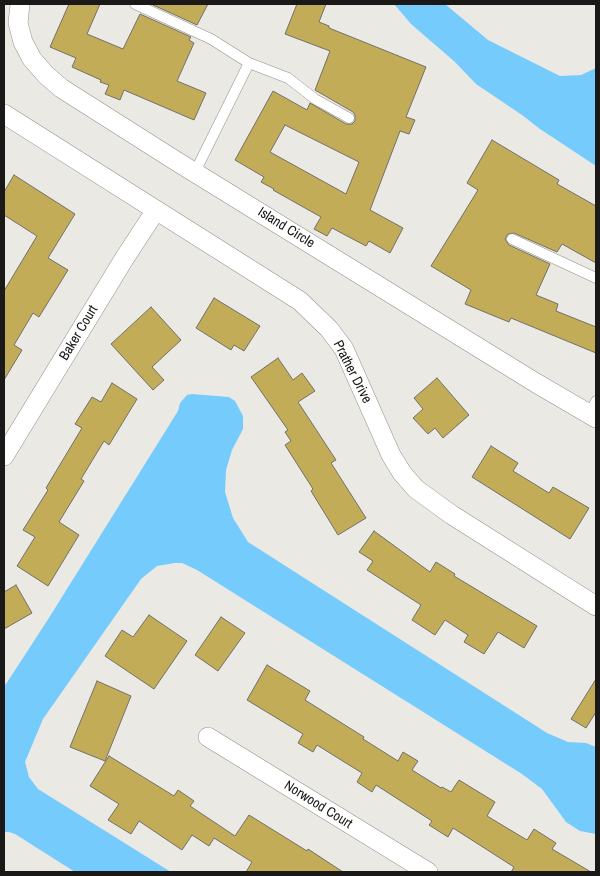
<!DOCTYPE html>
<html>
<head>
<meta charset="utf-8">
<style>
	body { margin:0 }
	#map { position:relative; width:600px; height:876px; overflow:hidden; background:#eae9e3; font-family:"Archivo Narrow",sans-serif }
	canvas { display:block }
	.frame { position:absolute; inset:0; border:5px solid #1a1917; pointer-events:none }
</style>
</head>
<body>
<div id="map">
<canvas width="600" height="876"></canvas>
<div class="frame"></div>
</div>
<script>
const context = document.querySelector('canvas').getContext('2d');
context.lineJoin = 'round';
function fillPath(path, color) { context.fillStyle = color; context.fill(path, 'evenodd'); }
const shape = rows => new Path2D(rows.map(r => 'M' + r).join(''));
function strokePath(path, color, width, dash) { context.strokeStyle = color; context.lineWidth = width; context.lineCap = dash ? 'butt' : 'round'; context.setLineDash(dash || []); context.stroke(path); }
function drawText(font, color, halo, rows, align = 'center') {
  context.font = font + ' "Archivo Narrow",sans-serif'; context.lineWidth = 4; context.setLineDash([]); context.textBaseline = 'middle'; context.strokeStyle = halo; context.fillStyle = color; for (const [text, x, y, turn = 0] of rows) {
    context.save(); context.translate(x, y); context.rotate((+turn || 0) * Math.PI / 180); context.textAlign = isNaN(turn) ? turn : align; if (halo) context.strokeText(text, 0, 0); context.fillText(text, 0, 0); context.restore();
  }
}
fillPath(shape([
	[394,4,445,4,488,40,560,76,581,75,596,68,596,166,540,129,522,115,476,84,455,62,411,24],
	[192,394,229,397,235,401,243,416,243,429,232,450,226,470,225,492,233,518,248,542,547,733,568,742,586,743,596,747,596,834,580,831,566,822,542,789,522,774,197,570,182,563,175,563,157,566,141,579,43,719,25,762,29,777,38,789,171,872,75,872,15,834,9,832,4,832,4,687,47,621,178,411,180,403,187,395]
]), '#76cbfd');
const building = shape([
	[69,4,100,4,87,34,123,49,140,14,191,37,189,40,194,43,177,81,206,93,194,120,124,90,120,100,105,94,109,85,100,82,101,80,72,67,76,58,50,47,69,4],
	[151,4,208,4,197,25,151,4],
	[297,4,326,4,319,22,329,26,329,28,426,67,406,117,415,120,409,134,400,131,370,210,403,228,390,253,369,241,366,246,332,228,327,236,314,229,321,217,273,190,274,189,261,182,264,177,235,160,273,91,307,110,310,103,346,124,352,124,355,121,355,115,353,112,315,90,330,51,285,34,297,4],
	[285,125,359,162,346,194,270,152,285,125],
	[492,140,559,180,557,184,596,206,596,263,562,244,557,252,514,233,508,234,505,239,509,245,550,264,536,295,558,304,556,311,596,327,596,353,511,318,509,322,465,304,471,290,431,266,478,190,467,183,492,140],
	[14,175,75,214,48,258,68,270,39,317,33,313,14,345,22,350,4,380,4,291,37,236,4,215,4,192,14,175],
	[214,298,260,326,244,351,234,345,231,350,196,328,214,298],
	[151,307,181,340,152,367,164,380,153,390,111,344,151,307],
	[278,358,293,380,302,373,315,391,298,402,336,460,331,463,366,518,338,535,311,491,313,489,285,445,291,441,285,432,288,430,251,377,278,358],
	[437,378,469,415,443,438,435,428,428,434,413,418,423,409,414,398,437,378],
	[112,383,137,399,109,445,104,441,81,479,84,481,59,522,79,535,48,586,17,566,35,537,23,530,48,490,46,488,82,428,75,424,92,397,101,402,112,383],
	[491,446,518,463,513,471,549,493,553,487,589,508,570,539,472,477,491,446],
	[374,531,430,572,436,562,455,574,454,576,537,626,524,648,498,632,484,654,464,642,468,635,445,620,435,635,412,620,421,605,367,570,373,561,359,552,374,531],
	[16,585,32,613,4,629,4,592,16,585],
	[149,615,187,641,154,689,105,656,122,630,133,637,149,615],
	[221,617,245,633,218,671,195,655,221,617],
	[267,665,310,691,305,700,364,737,363,739,398,761,403,752,418,761,412,770,441,788,442,787,451,792,459,780,495,802,487,816,527,840,534,829,556,843,552,849,591,872,511,872,514,867,453,828,448,837,429,825,432,821,376,785,372,792,357,782,362,773,317,745,313,752,298,743,303,734,247,700,267,665],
	[596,679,596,712,586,728,571,719,596,679],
	[97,681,131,696,105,761,70,747,97,681],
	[109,756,174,796,178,790,194,801,190,806,235,836,249,815,307,851,308,849,343,872,246,872,252,862,214,838,209,846,192,835,182,850,139,821,131,834,108,820,119,804,90,786,109,756]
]);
fillPath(building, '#c2ac57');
strokePath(building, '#71706b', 1);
const lane = shape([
	[135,4,211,39,249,63,195,172],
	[249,63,288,78,315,99,349,118],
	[512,239,596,278],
	[589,414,596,401]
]);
const street = shape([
	[20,4,18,23,23,42,32,59,46,75,61,88,176,161,536,383,596,418],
	[4,114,300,301,329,329,344,349,391,455,402,473,416,489,452,515,596,606],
	[4,456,124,259,156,210],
	[208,737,428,872]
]);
strokePath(lane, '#91908a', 11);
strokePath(street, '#91908a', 20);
strokePath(lane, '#fff', 10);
strokePath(street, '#fff', 19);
drawText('14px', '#1a1917', '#fff', [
	["Island Circle",286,228,32],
	["Baker Court",79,333,-59],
	["Prather Drive",352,372,63],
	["Norwood Court",318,805,32]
]);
</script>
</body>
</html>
